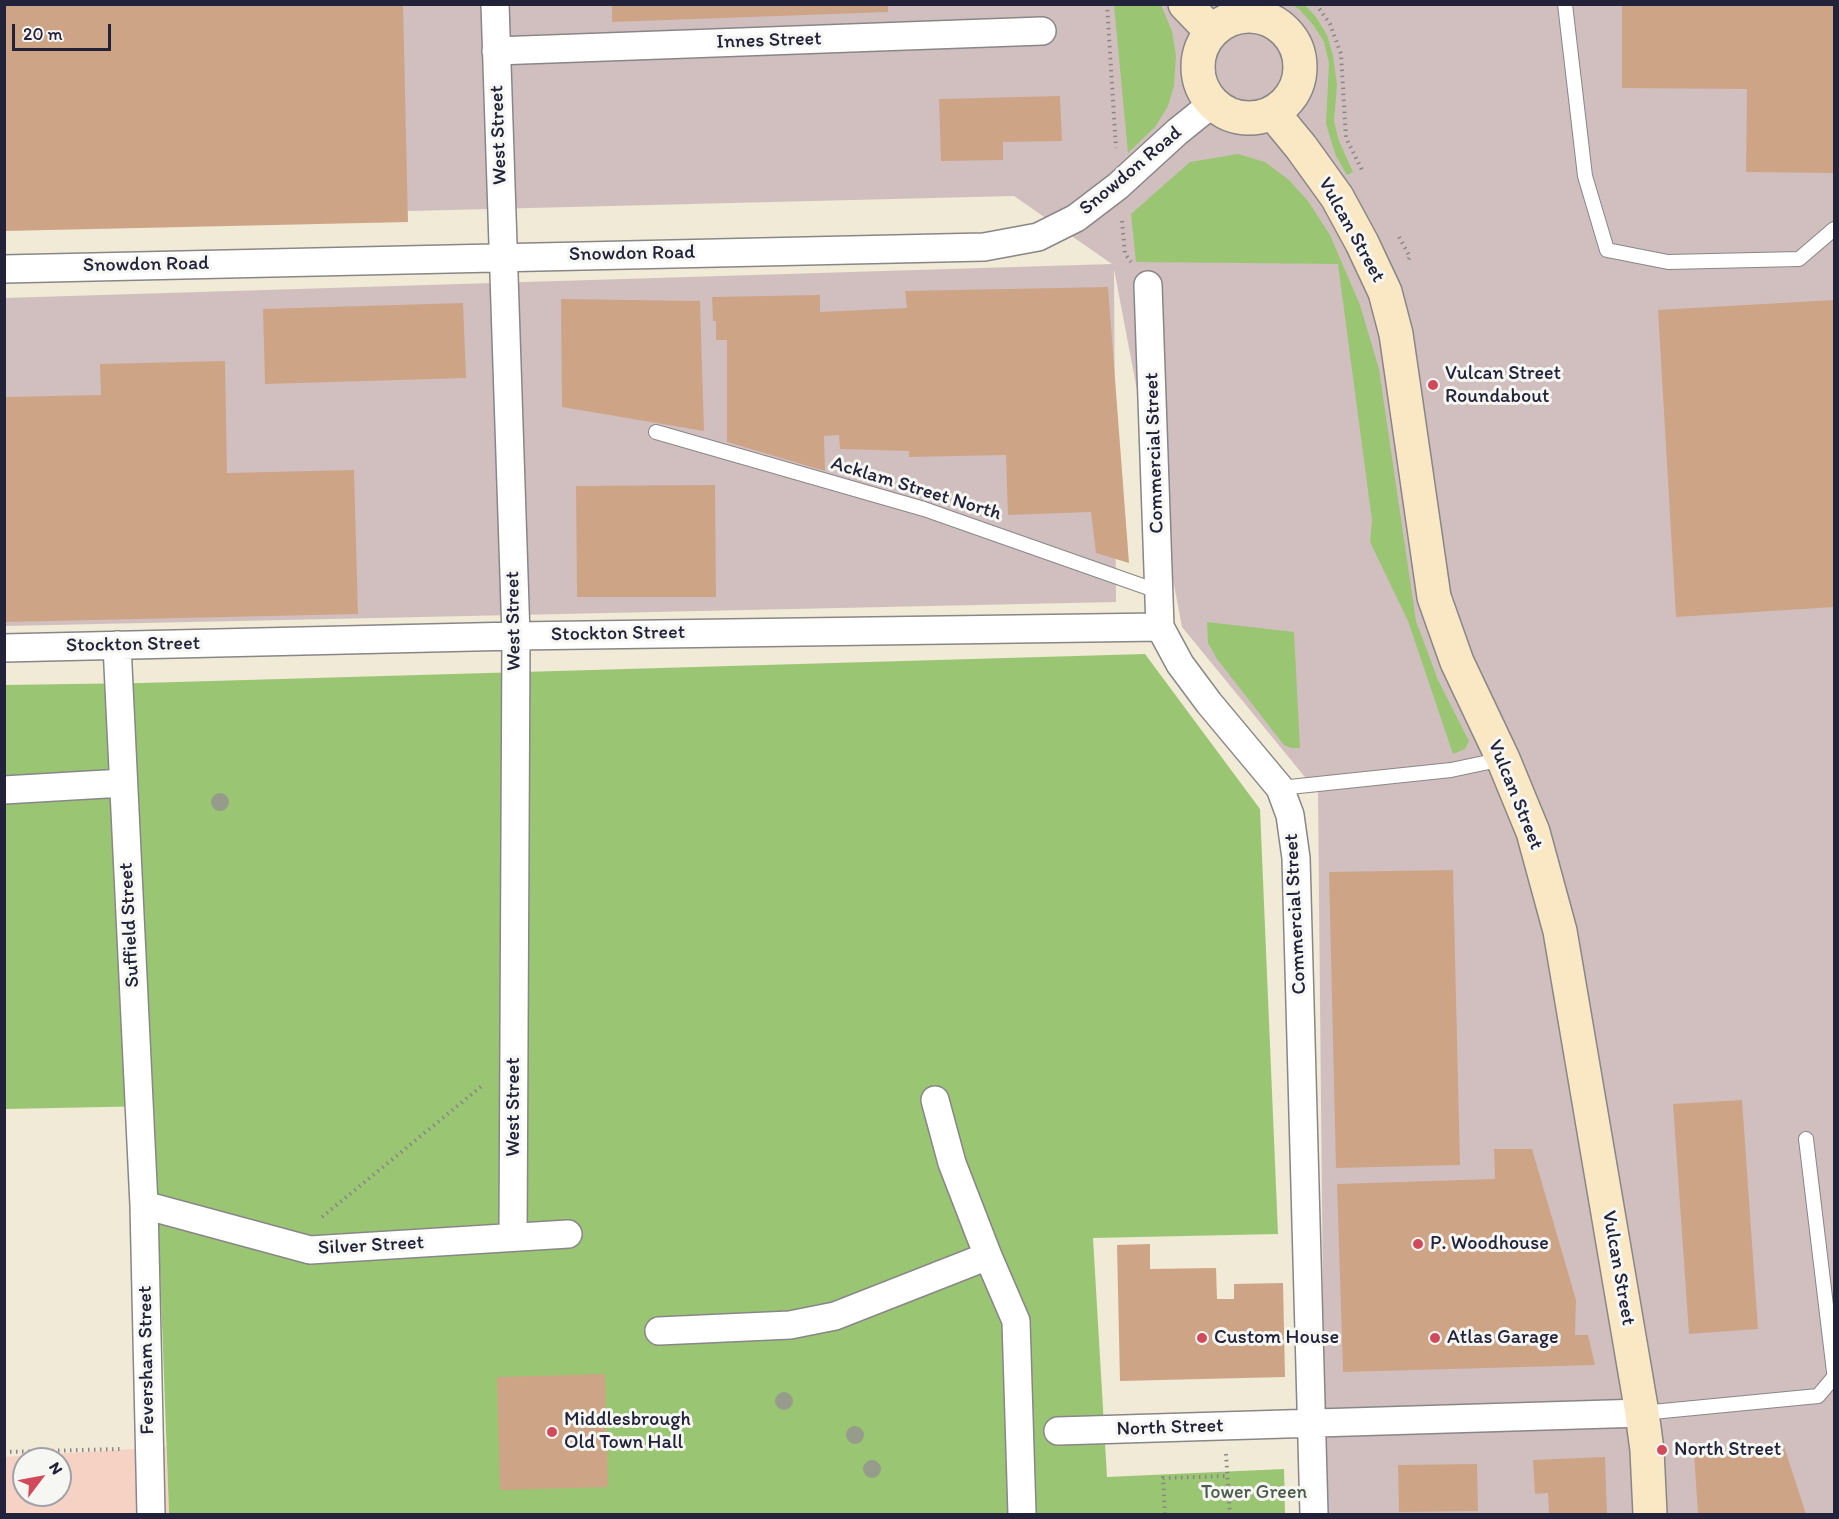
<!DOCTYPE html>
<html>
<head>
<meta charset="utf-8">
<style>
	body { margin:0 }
	#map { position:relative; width:1839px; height:1519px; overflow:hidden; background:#f0ead6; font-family:Itim,sans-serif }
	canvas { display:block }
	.frame { position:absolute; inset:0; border:6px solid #22223b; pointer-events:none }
	.north { position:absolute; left:12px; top:1447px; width:60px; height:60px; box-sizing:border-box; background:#f6f6f2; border:2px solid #a1a1a9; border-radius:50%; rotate:58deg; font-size:16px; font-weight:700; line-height:24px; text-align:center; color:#22223b }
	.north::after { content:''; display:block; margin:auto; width:21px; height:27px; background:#d1495b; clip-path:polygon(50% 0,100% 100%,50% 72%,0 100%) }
	.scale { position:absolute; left:12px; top:24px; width:99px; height:27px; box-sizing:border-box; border:3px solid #22223b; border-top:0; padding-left:8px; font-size:18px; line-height:21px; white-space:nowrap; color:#22223b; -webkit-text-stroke:4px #f6f6f2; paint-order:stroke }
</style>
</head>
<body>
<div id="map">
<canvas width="1839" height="1519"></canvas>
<div class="frame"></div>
<div class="north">N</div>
<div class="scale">20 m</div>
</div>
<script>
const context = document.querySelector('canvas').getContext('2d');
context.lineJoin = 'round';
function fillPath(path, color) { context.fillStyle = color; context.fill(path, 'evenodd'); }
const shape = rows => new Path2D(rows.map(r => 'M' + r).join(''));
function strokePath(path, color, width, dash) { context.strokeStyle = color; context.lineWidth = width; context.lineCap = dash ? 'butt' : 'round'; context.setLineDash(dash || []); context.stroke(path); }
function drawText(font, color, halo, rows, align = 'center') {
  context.font = font + ' Itim,sans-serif'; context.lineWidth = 6; context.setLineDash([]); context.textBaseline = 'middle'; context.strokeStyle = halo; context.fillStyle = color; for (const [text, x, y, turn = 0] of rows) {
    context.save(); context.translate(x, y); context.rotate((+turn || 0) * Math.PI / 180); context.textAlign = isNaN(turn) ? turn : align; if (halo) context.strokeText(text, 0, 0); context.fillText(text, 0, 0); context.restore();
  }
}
fillPath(shape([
	[166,1447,169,1514,5,1514,5,1457],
	[24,1459,60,1459,60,1495,24,1495]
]), '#f6d2c5');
fillPath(shape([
	[5,5,1834,5,1834,1514,1325,1514,1318,793,1182,627,1114,269,1116,602,5,626,4,298,1112,264,1014,196,5,221]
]), '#d1bfbf');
fillPath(shape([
	[1114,5,1161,5,1172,31,1176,56,1174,86,1168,106,1155,127,1128,153],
	[1292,5,1305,5,1316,17,1327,35,1333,56,1337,85,1334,121,1339,141,1353,172,1347,175,1336,156,1326,124,1329,63,1324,42,1314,26,1299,9],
	[1238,154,1265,162,1289,180,1308,201,1330,235,1360,305,1379,369,1416,621,1438,680,1469,741,1465,749,1453,754,1408,621,1370,542,1372,521,1338,264,1136,262,1131,214,1190,162],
	[1207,622,1294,632,1300,748,1291,748,1284,745,1217,659,1208,643],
	[1145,654,1260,809,1278,1234,1093,1238,1107,1477,1284,1469,1285,1514,169,1514,154,1106,5,1109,4,685,142,683]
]), '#9ac673');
fillPath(shape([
	[4,4,403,4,408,222,4,231],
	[612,4,888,4,888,12,612,22],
	[1622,4,1834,4,1834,173,1746,172,1747,89,1622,88],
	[1060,96,1062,141,1003,142,1003,160,941,161,939,99],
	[1108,287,1129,563,1096,553,1091,512,1008,515,1006,455,909,457,909,451,840,449,839,435,824,436,825,471,727,442,727,340,716,340,716,321,713,321,712,297,820,295,820,312,907,308,905,291],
	[561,299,700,301,704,431,562,407],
	[1834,300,1834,607,1676,617,1658,310],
	[463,303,466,378,265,384,263,309],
	[225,361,227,473,354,470,358,614,4,622,4,397,101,395,100,364],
	[715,485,716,597,577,597,576,486],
	[1453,870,1460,1165,1336,1168,1329,872],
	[1742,1100,1758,1329,1689,1334,1673,1104],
	[1494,1149,1532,1149,1576,1300,1575,1335,1588,1335,1595,1365,1343,1372,1337,1184,1495,1179],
	[1150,1244,1150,1269,1216,1268,1217,1299,1234,1299,1234,1284,1283,1283,1285,1377,1120,1381,1117,1245],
	[605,1374,608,1487,500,1490,497,1377],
	[1784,1446,1806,1514,1698,1514,1694,1453],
	[1605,1457,1607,1514,1549,1514,1548,1493,1535,1494,1533,1460],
	[1477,1464,1478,1511,1399,1512,1398,1465]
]), '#cea487');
const lane = shape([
	[1565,4,1585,176,1607,250,1668,262,1799,259,1834,229],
	[656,432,924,509,1160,592],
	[1280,788,1451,770,1503,759],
	[1806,1139,1834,1372],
	[1642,1413,1818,1396,1834,1377]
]);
const street = shape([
	[495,4,516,636,513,1237],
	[496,51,1042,31],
	[4,269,984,247,1038,237,1076,218,1118,186,1177,132,1213,103],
	[1148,285,1160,627,1180,664,1209,703,1280,788,1290,815,1296,858,1314,1514],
	[117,645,144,1205,151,1514],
	[4,648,516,636,1160,627],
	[4,790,123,783],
	[935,1100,952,1163,988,1256,1016,1321,1022,1514],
	[144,1205,310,1250,568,1234],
	[659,1331,790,1325,835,1316,988,1256],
	[1058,1431,1642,1413]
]);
const secondary = shape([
	[1185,4,1212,32],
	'1198 67a51 51 0 1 1 102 0a51 51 0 1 1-102 0Z',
	[1273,113,1301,147,1337,197,1362,243,1385,292,1396,334,1434,597,1457,662,1503,759,1533,832,1560,931,1642,1413,1647,1450,1650,1514]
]);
strokePath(lane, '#898688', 16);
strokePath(street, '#898688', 30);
strokePath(secondary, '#898688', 36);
strokePath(shape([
	[1107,4,1116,148],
	[1316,4,1330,24,1341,54,1346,138,1362,170],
	[1122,221,1125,254,1131,262],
	[1399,237,1410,257,1407,262],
	[322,1217,483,1085],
	[4,1452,121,1449],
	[1226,1454,1230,1514],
	[1165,1514,1163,1478,1227,1476]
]), '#898688', 4, [1.5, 4.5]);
strokePath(lane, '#fff', 14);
strokePath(street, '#fff', 27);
strokePath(secondary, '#fae7c3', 33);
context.fillStyle = '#969b8c';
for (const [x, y] of [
	[220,802],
	[784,1401],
	[855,1435],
	[872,1469]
]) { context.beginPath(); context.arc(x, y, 9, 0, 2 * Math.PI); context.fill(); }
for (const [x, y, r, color] of [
	[1433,385,6,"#d1495b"],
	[1418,1244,6,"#d1495b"],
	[1202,1338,6,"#d1495b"],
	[1435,1338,6,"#d1495b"],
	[552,1432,6,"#d1495b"],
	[1662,1450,6,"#d1495b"]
]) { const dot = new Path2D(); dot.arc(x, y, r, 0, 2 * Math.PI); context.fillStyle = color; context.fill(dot); strokePath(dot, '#f6f6f2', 2); }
drawText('20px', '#22223b', '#f6f6f2', [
	["Innes Street",769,41,-2],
	["West Street",499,135,-92],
	["Snowdon Road",1131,171,-40],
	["Vulcan Street",1351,230,61],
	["Snowdon Road",632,254,-1],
	["Snowdon Road",146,265,-1],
	["Commercial Street",1155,453,-92],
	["Acklam Street North",916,489,17],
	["West Street",514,621,-91],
	["Stockton Street",618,634,-1],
	["Stockton Street",133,645,-1],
	["Vulcan Street",1515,795,68],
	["Commercial Street",1296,914,-93],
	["Suffield Street",130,925,-93],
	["West Street",514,1107,-90],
	["Silver Street",371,1246,-3],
	["Vulcan Street",1618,1268,80],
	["Feversham Street",147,1360,-91],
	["North Street",1170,1428,-2]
]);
drawText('20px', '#22223b', '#f6f6f2', [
	["Vulcan Street",1445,374],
	["Roundabout",1445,397],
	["P. Woodhouse",1430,1244],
	["Custom House",1214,1338],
	["Atlas Garage",1447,1338],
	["Middlesbrough",564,1420],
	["Old Town Hall",564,1443],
	["North Street",1674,1450]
], 'left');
drawText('20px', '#4c5b4f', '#f6f6f2', [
	["Tower Green",1254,1493]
]);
</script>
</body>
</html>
